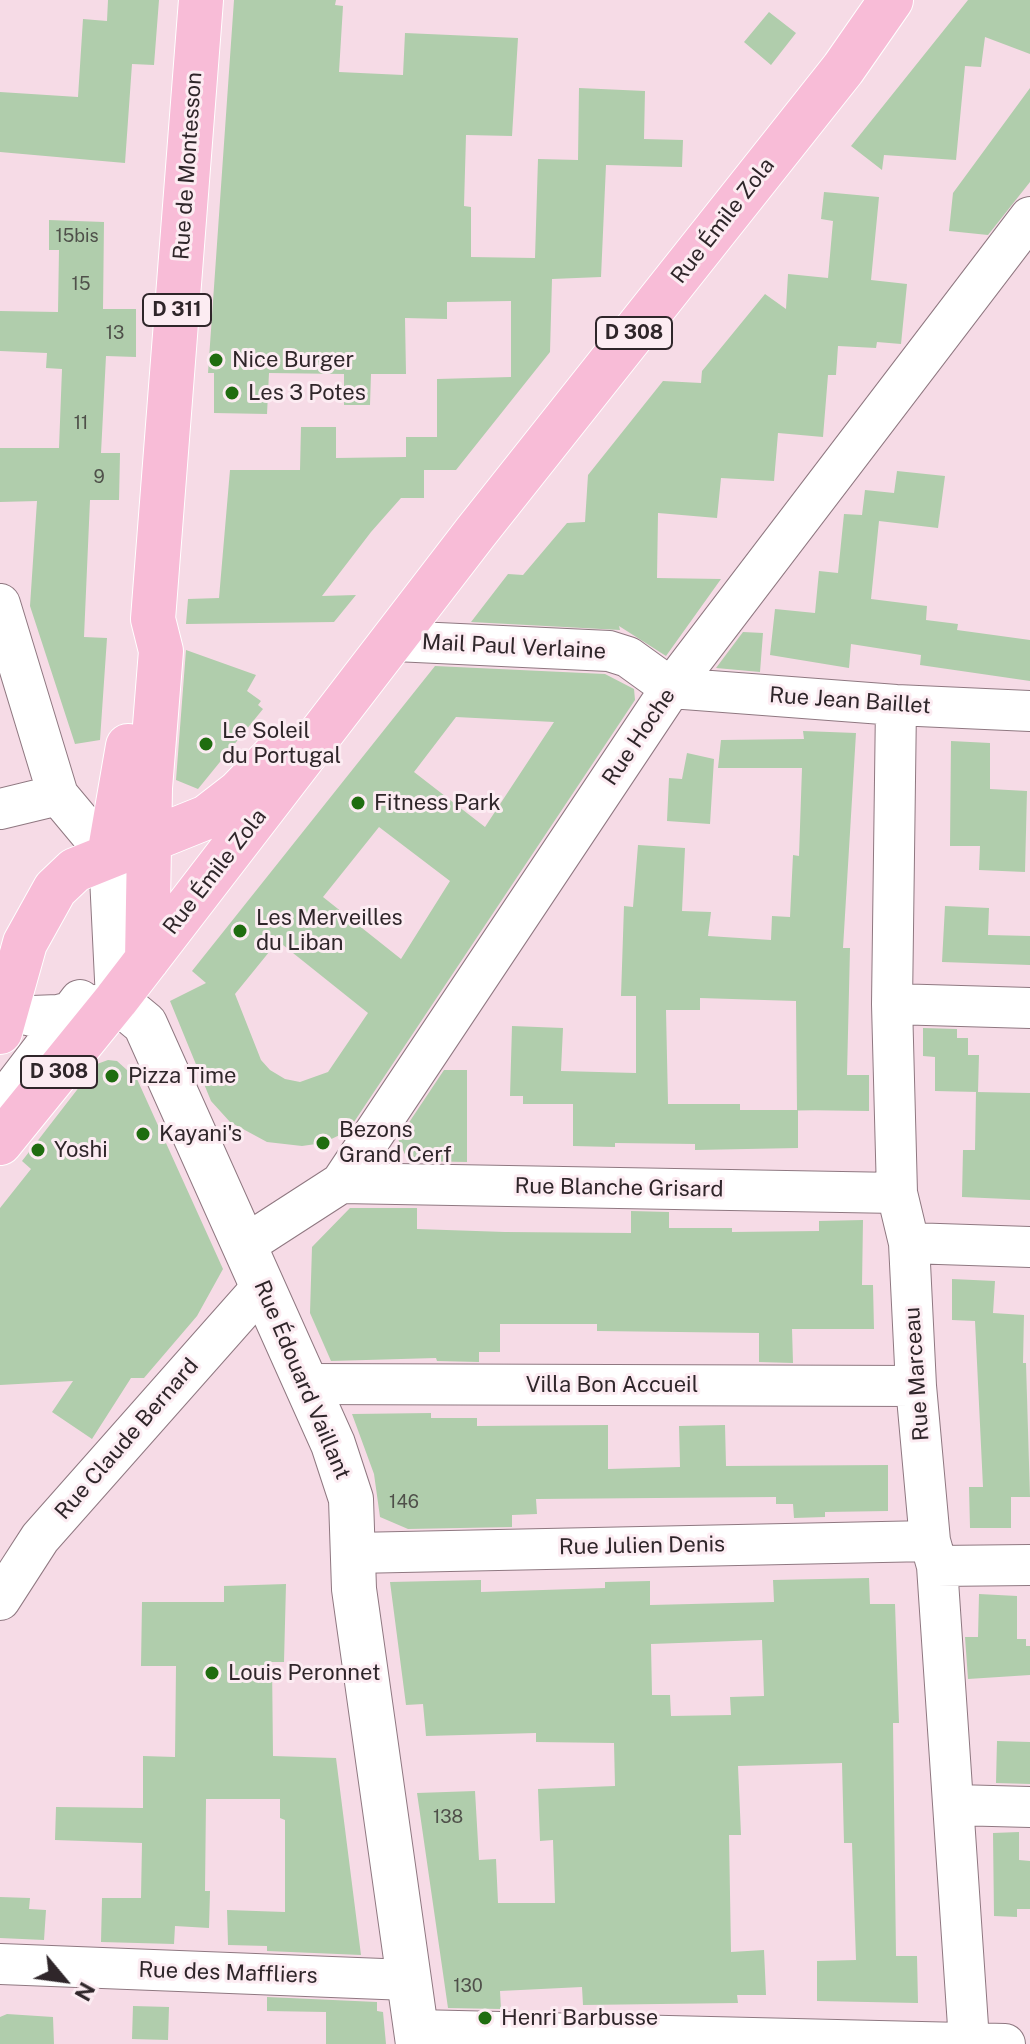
<!DOCTYPE html>
<html>
<head>
<meta charset="utf-8">
<style>
	body { margin:0 }
	#map { position:relative; width:1030px; height:2044px; overflow:hidden; background:#f6dbe6; font-family:"Public Sans",sans-serif }
	canvas { display:block }
	.north { position:absolute; left:24px; top:1940px; width:80px; height:80px; -webkit-text-stroke:6px #fcecf2; paint-order:stroke; rotate:119deg; font-size:22px; font-weight:700; line-height:32px; text-align:center; color:#2f262a }
	.north::after { content:''; display:block; margin:auto; width:28px; height:36px; background:#2f262a; clip-path:polygon(50% 0,100% 100%,50% 72%,0 100%) }
</style>
</head>
<body>
<div id="map">
<canvas width="1030" height="2044"></canvas>
<div class="north">N</div>
</div>
<script>
const context = document.querySelector('canvas').getContext('2d');
context.lineJoin = 'round';
function fillPath(path, color) { context.fillStyle = color; context.fill(path, 'evenodd'); }
const shape = rows => new Path2D(rows.map(r => 'M' + r).join(''));
function strokePath(path, color, width, dash) { context.strokeStyle = color; context.lineWidth = width; context.lineCap = dash ? 'butt' : 'round'; context.setLineDash(dash || []); context.stroke(path); }
function drawText(font, color, halo, rows, align = 'center') {
  context.font = font + ' "Public Sans",sans-serif'; context.lineWidth = 6; context.setLineDash([]); context.textBaseline = 'middle'; context.strokeStyle = halo; context.fillStyle = color; for (const [text, x, y, turn = 0] of rows) {
    context.save(); context.translate(x, y); context.rotate((+turn || 0) * Math.PI / 180); context.textAlign = isNaN(turn) ? turn : align; if (halo) context.strokeText(text, 0, 0); context.fillText(text, 0, 0); context.restore();
  }
}
fillPath(shape([
	[108,0,159,0,154,65,132,64,125,163,0,152,0,92,78,97,83,19,107,21],
	[234,0,336,0,335,5,343,6,339,72,403,75,405,33,518,38,512,136,466,135,464,206,471,207,471,257,535,258,538,159,578,160,579,88,645,91,644,139,683,140,682,167,606,165,601,277,552,279,550,352,456,470,424,470,424,498,401,498,371,532,322,596,356,595,334,622,186,624,188,599,219,598,230,470,300,470,301,427,336,427,336,458,406,457,406,437,437,437,437,379,511,377,511,301,447,302,447,319,405,318,406,374,371,374,370,405,344,405,344,374,269,373,267,414,214,413,214,373,208,373],
	[968,0,1030,0,1030,54,985,37,981,67,965,66,956,160,884,155,882,170,851,146],
	[769,12,796,33,771,65,744,42],
	[1030,88,1030,182,988,235,949,231,953,193],
	[824,192,879,197,871,280,907,284,901,344,877,342,876,348,838,346,836,375,828,375,823,437,778,433,774,481,721,478,717,518,658,513,657,578,721,579,666,656,619,626,620,630,471,622,508,574,523,575,567,523,585,522,588,475,663,381,701,383,702,371,765,294,786,309,788,274,828,278,833,221,821,219],
	[49,220,104,222,103,309,136,309,136,357,106,356,101,453,120,453,119,500,90,500,84,637,107,638,100,740,75,744,30,606,37,501,0,502,0,448,59,448,62,369,46,368,47,353,0,351,0,311,58,312,59,250,49,250],
	[897,471,945,476,938,528,879,521,871,599,927,606,926,620,958,624,957,630,1030,640,1030,681,920,665,921,655,851,644,849,668,770,655,775,609,815,613,819,571,838,573,844,514,862,515,865,490,894,493],
	[743,632,763,633,760,672,716,668],
	[186,650,256,675,247,691,261,701,258,705,263,709,198,789,176,780],
	[435,666,605,674,634,689,635,700,348,1131,323,1143,302,1146,267,1142,230,1122,211,1101,170,1001,206,983,192,971],
	[456,717,554,722,485,827,414,772],
	[379,827,450,881,401,959,323,897],
	[278,941,368,1013,328,1072,300,1082,285,1079,270,1070,261,1060,235,994],
	[803,731,856,733,843,948,850,948,847,1075,869,1075,869,1111,797,1110,796,1001,700,998,700,1010,666,1010,668,1104,740,1104,740,1110,798,1110,798,1148,695,1150,695,1144,615,1143,615,1147,573,1146,573,1104,523,1104,523,1096,510,1096,512,1026,563,1028,561,1071,636,1073,636,996,621,996,624,906,633,907,638,845,685,848,682,911,711,912,708,936,771,940,772,916,790,917,793,855,799,856,802,768,718,768,721,740,804,739],
	[951,741,990,743,990,789,1027,791,1025,872,979,870,980,846,950,846],
	[687,753,714,759,710,824,667,821,669,778,682,779],
	[945,906,989,908,988,935,1030,936,1030,965,942,962],
	[923,1028,957,1029,957,1038,968,1038,968,1055,979,1055,978,1092,935,1091,935,1057,923,1056],
	[108,1060,117,1061,137,1079,223,1269,197,1316,144,1378,131,1378,92,1439,52,1412,73,1381,0,1385,0,1208,31,1169,22,1161,97,1064],
	[444,1070,467,1070,467,1162,408,1161,398,1139],
	[976,1092,1030,1093,1030,1200,962,1197,963,1150,975,1150],
	[350,1208,417,1208,417,1229,505,1232,631,1233,631,1211,669,1212,669,1228,732,1228,732,1232,819,1231,819,1221,863,1220,862,1285,873,1285,874,1329,792,1329,793,1363,759,1362,759,1333,597,1331,597,1324,500,1324,500,1352,479,1352,479,1362,437,1361,436,1358,331,1361,310,1313,312,1247],
	[952,1279,995,1281,993,1313,1024,1315,1023,1363,1026,1363,1030,1497,1011,1497,1011,1528,970,1528,969,1487,983,1487,975,1321,952,1320],
	[431,1413,431,1418,477,1418,477,1426,608,1425,608,1469,680,1467,679,1426,725,1425,726,1466,888,1465,888,1511,825,1512,825,1517,794,1518,793,1504,776,1504,776,1497,536,1499,537,1514,512,1515,512,1527,408,1529,380,1517,374,1474,352,1414],
	[869,1578,870,1604,895,1604,899,1723,893,1723,896,1956,917,1956,918,2003,817,2001,817,1961,856,1960,852,1843,844,1843,842,1763,738,1766,741,1835,729,1835,731,1952,764,1950,766,1995,737,1995,738,2003,583,2005,582,1987,500,1991,501,2009,448,2008,417,1793,475,1791,479,1860,496,1859,498,1903,555,1903,553,1840,540,1841,538,1789,615,1786,614,1743,536,1742,536,1733,426,1736,423,1704,406,1705,390,1582,481,1580,481,1592,605,1588,605,1582,650,1581,650,1605,774,1602,773,1580],
	[762,1640,764,1696,730,1697,731,1715,671,1716,670,1695,652,1695,651,1644],
	[286,1584,284,1662,272,1662,273,1756,336,1758,361,1955,267,1951,267,1946,228,1945,227,1910,285,1912,285,1820,280,1818,280,1799,206,1799,205,1891,210,1891,209,1928,175,1926,174,1944,101,1942,102,1898,141,1898,142,1843,55,1840,56,1807,143,1808,143,1756,175,1757,176,1666,141,1666,142,1602,224,1602,224,1586],
	[979,1594,1017,1596,1017,1639,1026,1639,1026,1646,1030,1646,1030,1675,968,1679,965,1637,978,1637],
	[997,1741,1030,1742,1030,1784,996,1783],
	[1019,1832,1019,1860,1030,1861,1030,1909,1017,1909,1017,1917,994,1916,993,1833],
	[0,1897,30,1898,29,1909,46,1910,44,1940,0,1938],
	[267,1997,377,2002,377,2011,383,2012,386,2044,326,2044,326,2012,267,2011],
	[133,2006,169,2007,168,2040,132,2039],
	[7,2014,53,2017,54,2044,0,2044,0,2017]
]), '#b0cdac');
const street = shape([
	[0,604,58,795,109,856,116,1000,58,1015,32,1016,0,1009],
	[395,641,609,651,628,657,671,688],
	[671,688,896,705,1030,711],
	[896,705,892,1004,897,1193,909,1243,916,1386,930,1541,937,1566,969,2041],
	[0,809,58,795],
	[892,1004,1030,1008],
	[0,1105,80,1000],
	[341,1183,897,1193],
	[909,1243,1030,1247],
	[245,1245,341,1183,671,688,1030,217],
	[307,1384,916,1386],
	[354,1553,930,1541],
	[937,1566,1030,1565],
	[0,1600,40,1538,263,1286],
	[955,1805,1030,1807],
	[0,1964,408,1980],
	[416,2030,1005,2044]
]);
const secondary = shape([
	[116,1000,145,1024,333,1444,351,1499,354,1589,418,2044]
]);
const primary = shape([
	[109,856,128,746],
	[147,960,150,788,161,651,153,619,201,0],
	[0,1032,25,943,55,889,75,870,207,817,238,793,277,753],
	[0,1143,116,1000,475,533,843,69,891,0]
]);
strokePath(street, '#8f7881', 42);
strokePath(secondary, '#8f7881', 46);
strokePath(primary, '#fff', 46);
strokePath(street, '#fff', 40);
strokePath(secondary, '#fff', 44);
strokePath(primary, '#f8bcd7', 44);
for (const [x, y, r, color] of [
	[216,360,8,"#1f6d10"],
	[232,393,8,"#1f6d10"],
	[206,744,8,"#1f6d10"],
	[358,803,8,"#1f6d10"],
	[240,931,8,"#1f6d10"],
	[112,1076,8,"#1f6d10"],
	[143,1134,8,"#1f6d10"],
	[323,1143,8,"#1f6d10"],
	[38,1150,8,"#1f6d10"],
	[212,1673,8,"#1f6d10"],
	[485,2018,8,"#1f6d10"]
]) { const dot = new Path2D(); dot.arc(x, y, r, 0, 2 * Math.PI); context.fillStyle = color; context.fill(dot); strokePath(dot, '#fcecf2', 3); }
drawText('18px', '#4f504a', null, [
	["15bis",77,236],
	["15",81,284],
	["13",115,333],
	["11",81,423],
	["9",99,477],
	["146",404,1502],
	["138",448,1817],
	["130",468,1986]
]);
for (const [x, y, w] of [
	[177,310,68],
	[634,333,76],
	[59,1072,76]
]) { const box = new Path2D(); box.roundRect(x - w / 2, y - 16, w, 32, 6); context.fillStyle = '#fcecf2'; context.fill(box); strokePath(box, '#2f262a', 2); }
drawText('bold 20px', '#2f262a', null, [
	["D 311",177,310],
	["D 308",634,333],
	["D 308",59,1072]
]);
drawText('22px', '#2f262a', '#fcecf2', [
	["Rue de Montesson",188,166,-86],
	["Rue Émile Zola",723,221,-52],
	["Mail Paul Verlaine",514,647,3],
	["Rue Jean Baillet",850,701,4],
	["Rue Hoche",639,737,-56],
	["Rue Émile Zola",215,872,-52],
	["Rue Blanche Grisard",619,1188,1],
	["Rue Marceau",917,1374,-94],
	["Rue Édouard Vaillant",302,1380,67],
	["Villa Bon Accueil",612,1385],
	["Rue Claude Bernard",127,1439,-49],
	["Rue Julien Denis",642,1546,-1],
	["Rue des Maffliers",228,1973,2]
]);
drawText('22px', '#2f262a', '#fcecf2', [
	["Nice Burger",232,360],
	["Les 3 Potes",248,393],
	["Le Soleil",222,731],
	["du Portugal",222,756],
	["Fitness Park",374,803],
	["Les Merveilles",256,918],
	["du Liban",256,943],
	["Pizza Time",128,1076],
	["Bezons",339,1130],
	["Grand Cerf",339,1155],
	["Kayani's",159,1134],
	["Yoshi",54,1150],
	["Louis Peronnet",228,1673],
	["Henri Barbusse",501,2018]
], 'left');
</script>
</body>
</html>
